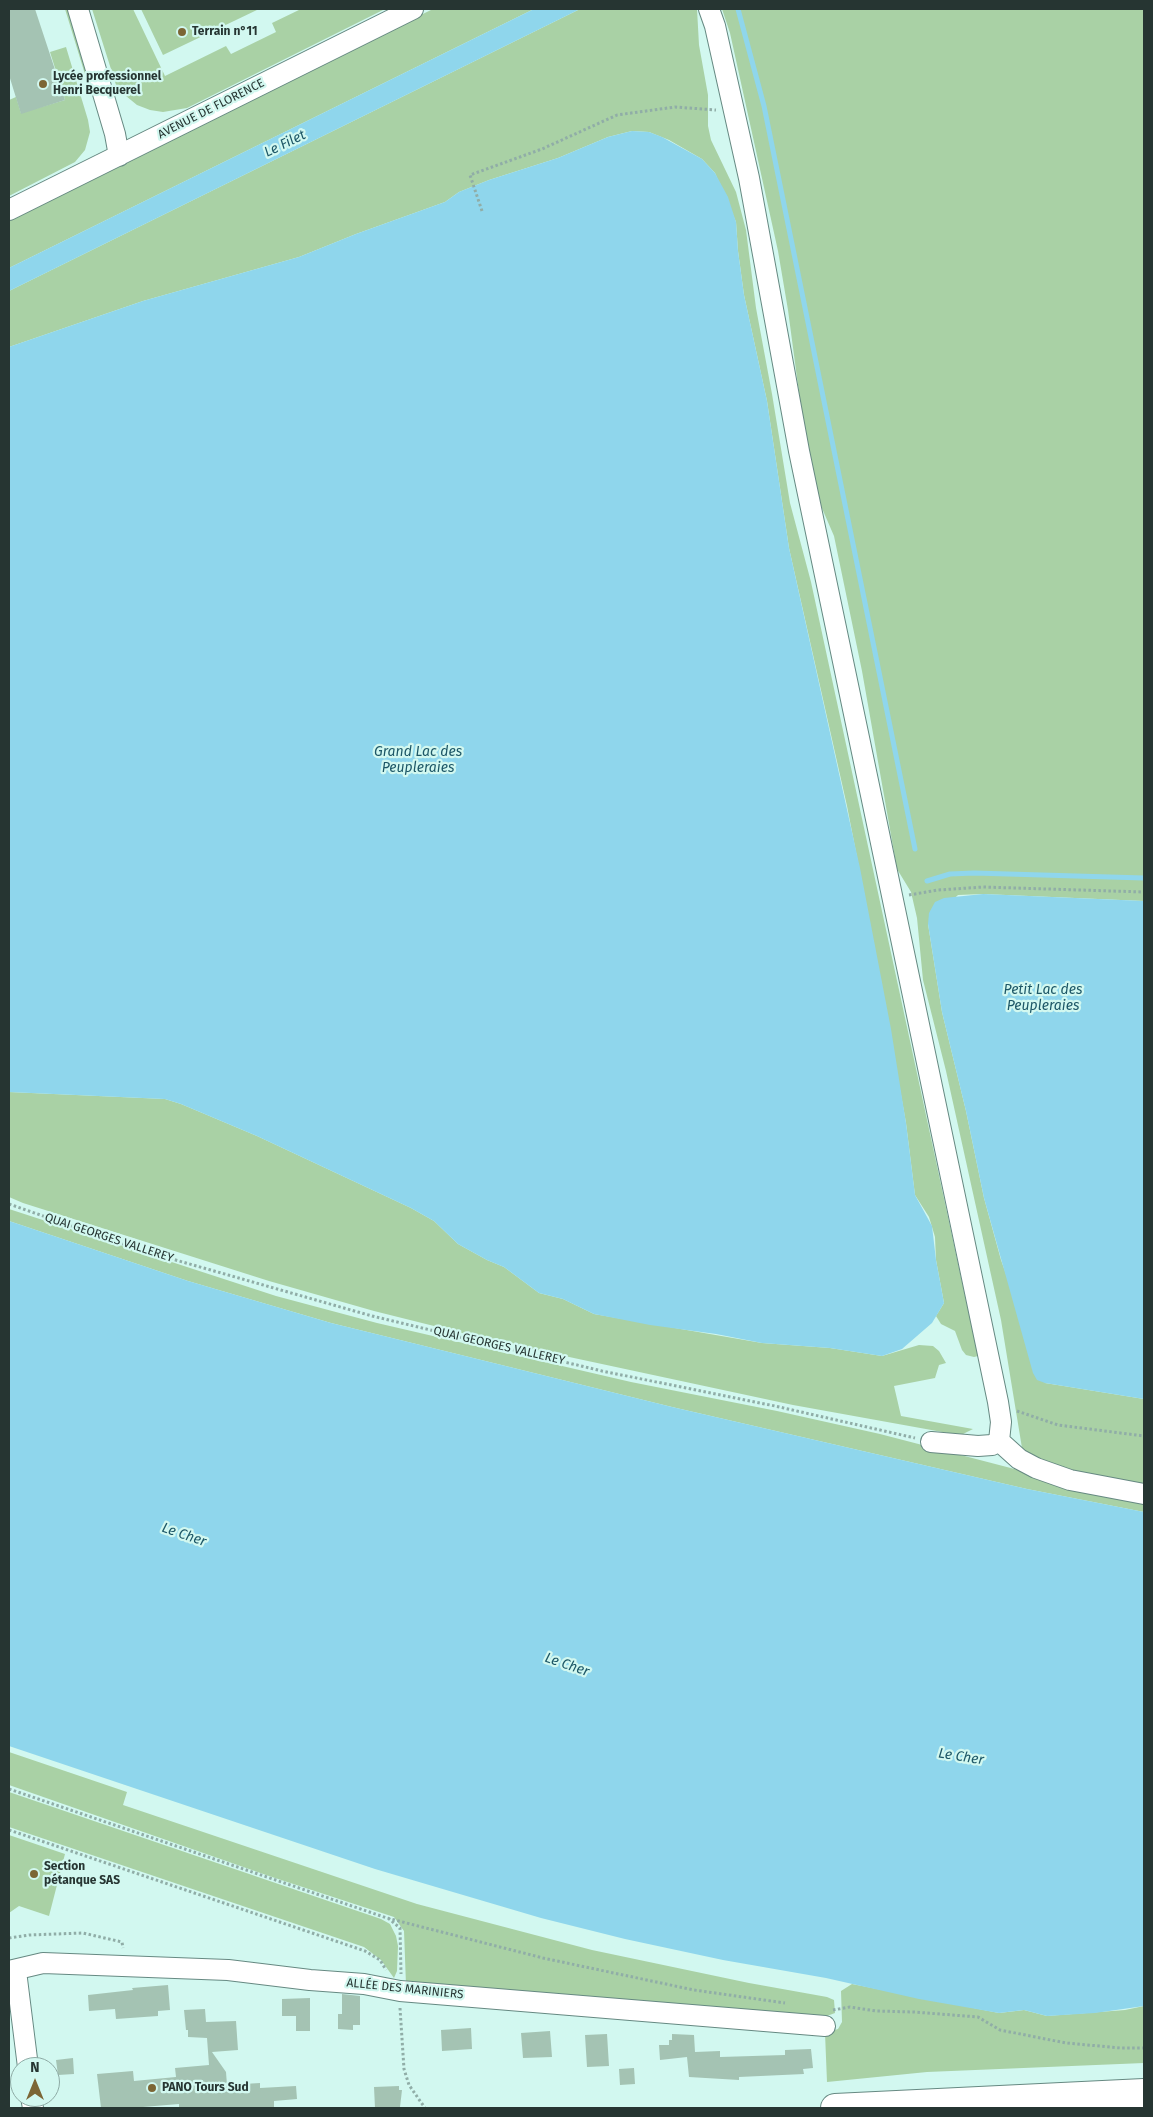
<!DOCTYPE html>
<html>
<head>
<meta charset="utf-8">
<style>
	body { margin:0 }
	#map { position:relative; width:1153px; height:2117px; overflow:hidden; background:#d2f8f0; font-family:"Fira Sans",sans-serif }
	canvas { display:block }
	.frame { position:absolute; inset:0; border:10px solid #263532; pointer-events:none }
	.north { position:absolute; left:10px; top:2057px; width:50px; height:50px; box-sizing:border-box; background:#d2f8f0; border:1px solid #8daaa4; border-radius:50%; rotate:0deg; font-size:14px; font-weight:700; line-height:20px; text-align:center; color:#263532 }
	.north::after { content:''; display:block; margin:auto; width:18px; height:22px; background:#7c6635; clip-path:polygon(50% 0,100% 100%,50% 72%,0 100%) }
</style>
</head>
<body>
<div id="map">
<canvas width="1153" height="2117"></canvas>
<div class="frame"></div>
<div class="north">N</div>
</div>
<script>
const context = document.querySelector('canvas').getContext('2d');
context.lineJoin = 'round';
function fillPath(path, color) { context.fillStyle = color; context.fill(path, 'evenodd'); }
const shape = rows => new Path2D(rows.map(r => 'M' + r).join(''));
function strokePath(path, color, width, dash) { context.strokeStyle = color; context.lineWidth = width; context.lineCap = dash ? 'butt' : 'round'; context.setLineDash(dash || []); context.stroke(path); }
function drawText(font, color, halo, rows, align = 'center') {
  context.font = font + ' "Fira Sans",sans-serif'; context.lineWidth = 4.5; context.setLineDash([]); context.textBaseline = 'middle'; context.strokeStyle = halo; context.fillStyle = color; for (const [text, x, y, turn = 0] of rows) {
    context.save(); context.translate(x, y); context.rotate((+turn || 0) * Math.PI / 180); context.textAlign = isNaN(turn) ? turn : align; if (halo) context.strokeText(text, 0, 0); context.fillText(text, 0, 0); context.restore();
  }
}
fillPath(shape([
	[65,9,70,9,97,96,91,94],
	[92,9,133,9,165,76,226,46,231,54,276,32,272,23,301,9,385,9,187,108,163,112,150,110,137,105,126,96,116,85],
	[141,9,259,9,163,55],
	[433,9,534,9,9,268,9,216],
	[580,9,697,9,699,45,708,95,708,126,711,140,736,192,746,230,756,308,772,394,790,503,811,582,978,1356,974,1357,966,1355,962,1350,955,1331,941,1324,936,1316,944,1303,936,1260,935,1237,929,1217,915,1195,906,1123,875,950,847,806,789,548,767,401,744,295,738,251,736,222,715,173,702,159,669,140,649,132,632,131,608,137,558,158,489,180,459,192,445,202,356,234,299,257,143,301,9,347,9,291],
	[722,9,1144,9,1144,901,983,894,958,895,928,924,942,1012,966,1111,984,1198,1001,1260,1045,1383,1144,1399,1144,1488,1038,1464,1022,1448,1001,1320,946,1071,923,980,917,918,911,892,897,869,862,671,834,536,818,499,803,423,788,310,778,251,730,33],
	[66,47,88,120,90,132,85,150,75,162,9,196,9,100,16,97,21,113,65,100,50,52],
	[9,1092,165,1099,181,1104,257,1136,411,1208,434,1221,458,1244,487,1260,504,1267,539,1293,563,1299,594,1314,762,1343,830,1348,882,1356,919,1345,933,1346,939,1351,946,1363,939,1365,935,1378,894,1386,901,1416,973,1429,963,1434,948,1433,793,1405,490,1340,374,1311,269,1281,23,1203,9,1197],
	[9,1209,276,1296,377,1323,631,1382,777,1411,880,1434,1026,1472,1144,1499,1144,1512,1027,1489,672,1407,331,1323,188,1281,9,1221],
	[9,1752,127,1792,123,1805,417,1904,592,1950,749,1983,827,1997,834,2000,835,2013,819,2019,406,1985,404,1931,394,1917,269,1876,9,1785],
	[9,1792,381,1919,390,1924,396,1936,398,1946,397,1971,394,1978,381,1960,364,1947,9,1827],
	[9,1835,65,1854,49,1916,19,1906,9,1913],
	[852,1984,999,2013,1024,2010,1047,2016,1125,2010,1144,2006,1144,2063,927,2072,827,2082,825,2033,838,2029,842,2022,841,1991]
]), '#a9d1a5');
fillPath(shape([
	[534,9,580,9,9,291,9,268],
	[632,131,649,132,662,137,702,159,715,173,728,197,736,222,738,251,744,295,767,401,789,548,860,868,891,1029,906,1123,915,1195,932,1226,936,1260,944,1303,932,1323,902,1349,882,1356,830,1348,762,1343,716,1334,650,1325,594,1314,563,1299,539,1293,504,1267,487,1260,458,1244,434,1221,411,1208,257,1136,181,1104,165,1099,9,1092,9,347,143,301,299,257,356,234,445,202,459,192,489,180,558,158,608,137],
	[983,894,1144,901,1144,1399,1045,1383,1037,1380,1033,1373,984,1198,966,1111,942,1012,928,924,929,913,935,902,944,898],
	[9,1221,188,1281,331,1323,672,1407,1027,1489,1144,1512,1144,2006,1095,2013,1047,2016,1024,2010,999,2013,919,1999,826,1978,723,1960,625,1939,541,1918,375,1869,9,1746]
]), '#8fd6ec');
strokePath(shape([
	[738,9,764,106,915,849],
	[927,881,950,874,974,873,1144,878]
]), '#8fd6ec', 5);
fillPath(shape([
	[9,9,35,9,65,100,21,114,9,75],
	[168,1985,170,2010,158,2011,158,2016,116,2019,115,2009,89,2011,88,1995,133,1990,132,1988],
	[342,1994,360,1996,360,2025,353,2025,353,2030,338,2029,338,2014,342,2014],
	[310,1998,310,2031,296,2031,296,2016,282,2016,282,1999],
	[205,2009,206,2022,236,2021,238,2050,212,2052,226,2072,227,2085,260,2083,260,2088,296,2086,297,2099,274,2101,274,2108,179,2108,179,2104,131,2108,101,2108,97,2074,133,2071,134,2081,176,2077,175,2068,209,2065,207,2038,188,2037,188,2030,186,2030,184,2010],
	[471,2028,472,2049,442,2051,441,2030],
	[550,2031,552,2057,523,2058,521,2033],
	[607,2034,609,2066,587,2067,585,2035],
	[672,2034,694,2035,695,2052,720,2051,720,2057,785,2055,785,2050,811,2049,813,2068,803,2069,804,2074,739,2077,739,2080,689,2077,687,2057,660,2060,659,2045,669,2045,669,2040,672,2040],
	[73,2058,74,2074,58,2075,56,2060],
	[634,2068,635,2084,620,2085,619,2069],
	[399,2086,399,2090,402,2090,400,2107,375,2108,374,2087]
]), '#a4c3b3');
const street = shape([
	[78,9,115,134,119,156],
	[709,9,715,26,749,178,799,451,998,1402,1001,1422,999,1441],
	[9,210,413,9],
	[999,1441,1019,1459,1036,1468,1070,1480,1144,1494],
	[931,1442,978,1446,992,1445,999,1441],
	[9,1971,43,1963,228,1970,310,1980,364,1984,400,1991,825,2026],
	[16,1971,28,2067],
	[31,2097,33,2108]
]);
const primary = shape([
	[835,2108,1144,2093]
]);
strokePath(street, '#668982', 22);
strokePath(primary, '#668982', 30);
strokePath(shape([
	[482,211,470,175,542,149,617,115,675,107,716,110],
	[909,895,938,890,983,887,1144,892],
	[9,1204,137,1249,372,1316,602,1371,775,1406,915,1438],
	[1017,1411,1058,1425,1144,1436],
	[9,1789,387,1918,543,1958,694,1990,785,2003],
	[9,1830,365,1951,380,1960,386,1970],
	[388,1918,400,1928,401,1974],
	[9,1938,29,1935,83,1933,122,1942,123,1948],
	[400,2008,404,2069,409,2085,425,2108],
	[833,2010,850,2007,876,2011,914,2012,978,2017,1000,2030,1066,2043,1121,2048,1144,2048]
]), '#90ada7', 3, [2.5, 2.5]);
strokePath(street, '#fff', 20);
strokePath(primary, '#fff', 28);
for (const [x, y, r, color] of [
	[182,32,5,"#7c6635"],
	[43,84,5,"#7c6635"],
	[34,1874,5,"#7c6635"],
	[152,2088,5,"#7c6635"]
]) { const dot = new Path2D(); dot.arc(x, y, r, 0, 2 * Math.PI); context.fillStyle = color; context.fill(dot); strokePath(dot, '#d2f8f0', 2); }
drawText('bold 12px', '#263532', '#d2f8f0', [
	["Terrain n°11",192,32],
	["Lycée professionnel",53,77],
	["Henri Becquerel",53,91],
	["Section",44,1867],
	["pétanque SAS",44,1881],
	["PANO Tours Sud",162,2088]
], 'left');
drawText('12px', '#263532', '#d2f8f0', [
	["AVENUE DE FLORENCE",211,109,-27],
	["QUAI GEORGES VALLEREY",109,1238,18],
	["QUAI GEORGES VALLEREY",499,1346,13],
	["ALLÉE DES MARINIERS",405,1989,6]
]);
drawText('italic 14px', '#1d5767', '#d2f8f0', [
	["Le Filet",285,144,-26],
	["Grand Lac des",418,752],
	["Peupleraies",418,768],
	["Petit Lac des",1043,990],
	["Peupleraies",1043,1006],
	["Le Cher",184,1535,19],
	["Le Cher",567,1665,19],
	["Le Cher",961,1757,9]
]);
</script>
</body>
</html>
